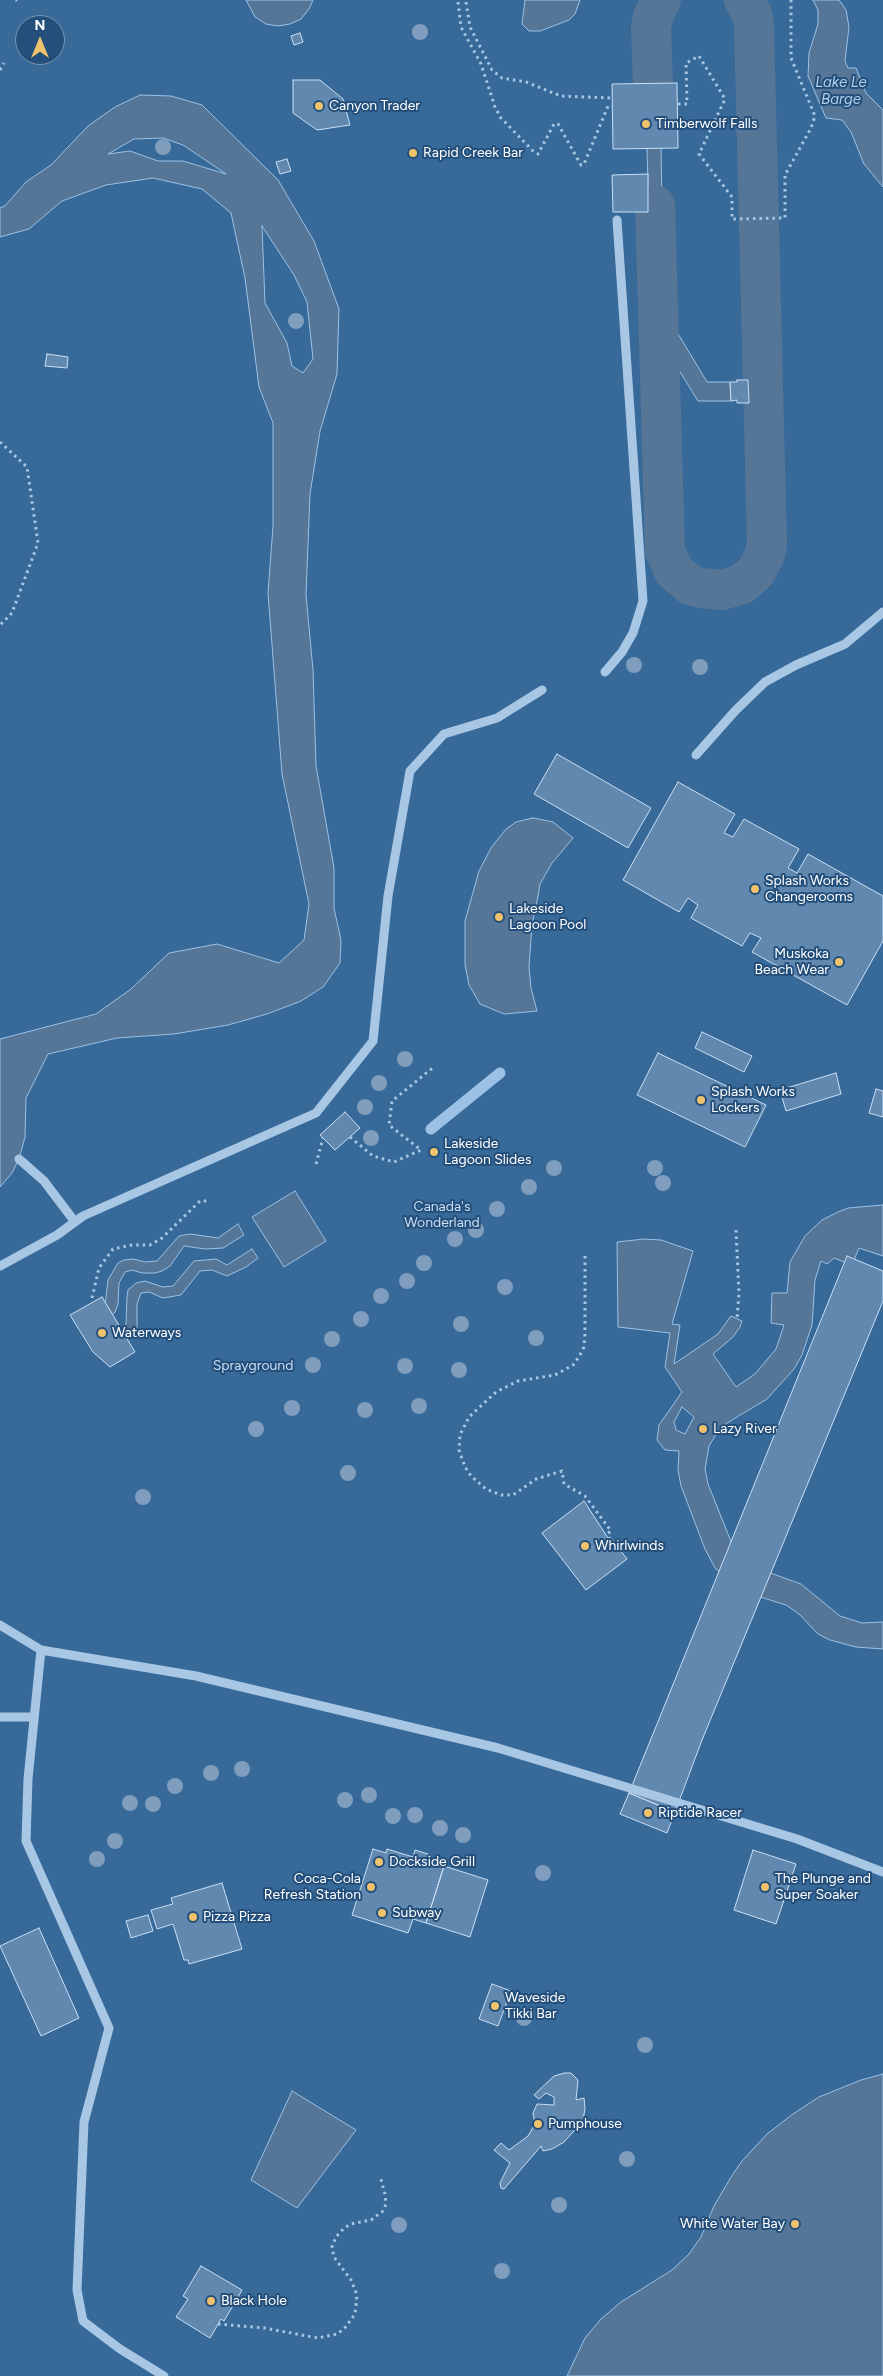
<!DOCTYPE html>
<html>
<head>
<meta charset="utf-8">
<style>
	body { margin:0 }
	#map { position:relative; width:883px; height:2376px; overflow:hidden; background:#244f7b; font-family:Figtree,sans-serif }
	canvas { display:block }
	.north { position:absolute; left:15px; top:15px; width:50px; height:50px; box-sizing:border-box; background:#244f7b; border:1px solid #7c95b0; border-radius:50%; rotate:0deg; font-size:14px; font-weight:700; line-height:20px; text-align:center; color:#fff }
	.north::after { content:''; display:block; margin:auto; width:18px; height:22px; background:#efc26b; clip-path:polygon(50% 0,100% 100%,50% 72%,0 100%) }
</style>
</head>
<body>
<div id="map">
<canvas width="883" height="2376"></canvas>
<div class="north">N</div>
</div>
<script>
const context = document.querySelector('canvas').getContext('2d');
context.lineJoin = 'round';
function fillPath(path, color) { context.fillStyle = color; context.fill(path, 'evenodd'); }
const shape = rows => new Path2D(rows.map(r => 'M' + r).join(''));
function strokePath(path, color, width, dash) { context.strokeStyle = color; context.lineWidth = width; context.lineCap = dash ? 'butt' : 'round'; context.setLineDash(dash || []); context.stroke(path); }
function drawText(font, color, halo, rows, align = 'center') {
  context.font = font + ' Figtree,sans-serif'; context.lineWidth = 4; context.setLineDash([]); context.textBaseline = 'middle'; context.strokeStyle = halo; context.fillStyle = color; for (const [text, x, y, turn = 0] of rows) {
    context.save(); context.translate(x, y); context.rotate((+turn || 0) * Math.PI / 180); context.textAlign = isNaN(turn) ? turn : align; if (halo) context.strokeText(text, 0, 0); context.fillText(text, 0, 0); context.restore();
  }
}
fillPath(shape([
	[0,0,883,0,883,2376,0,2376],
	[25,25,55,25,55,55,25,55]
]), '#376999');
const water = shape([
	[246,0,313,0,309,9,301,19,290,24,278,26,266,24,255,17,246,0],
	[525,0,580,0,575,14,569,20,540,31,529,31,522,24,525,0],
	[813,0,839,0,846,10,849,27,845,61,848,68,856,68,866,93,883,110,883,187,864,164,851,132,842,120,826,118,808,76,809,53,818,24,818,10,813,0],
	[140,95,171,96,202,105,278,180,314,241,339,309,337,374,320,431,310,494,306,595,313,670,316,766,334,868,334,908,341,940,340,963,323,987,301,1001,267,1014,228,1025,174,1034,117,1038,48,1054,26,1098,25,1137,19,1159,12,1173,0,1187,0,1039,96,1014,131,989,169,953,217,944,279,963,304,940,309,904,282,774,268,593,273,526,273,423,259,387,245,278,231,213,202,189,153,178,106,185,62,201,29,229,0,237,0,208,5,206,26,182,51,165,88,126,115,107,140,95],
	[163,138,183,145,226,174,183,161,158,161,130,151,108,154,134,139,163,138],
	[262,226,294,275,307,302,313,359,303,373,292,366,287,343,265,303,262,226],
	[647,148,661,148,663,261,650,261,647,148],
	[677,321,677,332,707,382,730,382,731,401,698,401,677,367,674,367,674,388,650,388,649,322,677,321],
	[533,818,553,822,573,838,552,863,540,884,538,896,532,925,529,967,531,988,537,1011,504,1014,480,1004,469,985,465,965,465,921,479,871,491,848,506,829,516,822,533,818],
	[295,1191,326,1241,284,1267,252,1217,295,1191],
	[883,1205,883,1256,859,1248,852,1265,834,1258,827,1264,821,1261,815,1280,812,1325,802,1355,794,1369,767,1399,727,1423,718,1431,709,1446,705,1469,708,1484,734,1549,751,1566,801,1584,840,1616,862,1623,883,1622,883,1649,856,1647,830,1640,818,1634,799,1614,786,1605,738,1590,715,1568,705,1549,681,1486,678,1470,679,1451,665,1450,657,1440,659,1425,682,1392,665,1367,670,1333,618,1327,617,1242,644,1239,661,1240,693,1251,672,1324,680,1325,674,1364,718,1334,731,1316,742,1321,740,1327,733,1337,713,1354,736,1387,755,1374,776,1349,784,1325,771,1323,772,1293,787,1293,790,1262,805,1236,822,1220,838,1212,848,1208,883,1205],
	[682,1407,694,1417,685,1434,676,1430,674,1422,682,1407],
	[238,1224,244,1235,223,1248,205,1249,184,1246,170,1266,162,1271,155,1273,142,1273,132,1270,125,1272,119,1283,118,1304,115,1312,112,1315,105,1306,108,1280,118,1263,124,1260,133,1259,145,1262,157,1261,179,1236,190,1234,218,1238,238,1224],
	[252,1249,258,1258,246,1267,227,1276,212,1270,200,1271,181,1295,163,1298,149,1292,141,1293,137,1304,137,1329,129,1337,118,1343,112,1333,122,1329,126,1324,127,1297,128,1290,136,1283,145,1281,163,1287,173,1286,194,1261,216,1259,227,1265,252,1249],
	[883,2074,883,2376,567,2376,585,2338,601,2319,621,2302,672,2270,689,2254,701,2237,714,2206,731,2177,742,2161,767,2134,793,2114,819,2097,861,2080,883,2074],
	[292,2091,356,2130,297,2208,251,2180,292,2091]
]);
fillPath(water, '#567697');
strokePath(water, '#9bc2e6', 1);
strokePath(shape([
	[431,1129,500,1073]
]), '#9bc2e6', 11);
strokePath(shape([
	[653,84,651,28,653,17,661,0],
	[655,205,665,551,674,571,690,585,701,588,722,590,742,584,756,572,765,554,767,544,754,25,752,14,744,0]
]), '#567697', 40);
const building = shape([
	[300,33,303,42,294,45,291,36,300,33],
	[293,80,320,80,343,99,350,125,317,130,293,113,293,80],
	[677,83,678,148,613,149,612,84,677,83],
	[287,159,291,171,280,174,276,162,287,159],
	[648,174,648,212,613,212,612,175,648,174],
	[47,354,68,357,67,368,45,366,47,354],
	[737,380,748,380,749,403,737,403,737,400,731,401,730,382,737,382,737,380],
	[557,754,651,808,628,848,534,794,557,754],
	[678,782,735,814,724,833,733,837,744,819,799,849,788,868,797,873,808,854,883,896,883,941,847,1005,752,952,761,938,750,933,742,946,691,918,698,905,688,898,679,912,623,880,678,782],
	[702,1032,752,1056,744,1072,695,1048,702,1032],
	[658,1053,766,1105,745,1147,637,1095,658,1053],
	[836,1073,841,1094,786,1111,780,1090,836,1073],
	[876,1089,883,1091,883,1117,869,1113,876,1089],
	[345,1112,360,1128,335,1150,320,1135,345,1112],
	[847,1256,883,1271,883,1301,702,1740,675,1812,629,1793,847,1256],
	[102,1297,135,1352,110,1367,93,1352,70,1315,102,1297],
	[584,1501,608,1538,610,1537,627,1559,586,1590,542,1533,584,1501],
	[629,1793,675,1812,667,1833,620,1814,629,1793],
	[373,1849,386,1853,387,1849,413,1857,415,1850,431,1855,429,1861,444,1866,426,1923,413,1919,408,1933,352,1915,373,1849],
	[753,1850,796,1864,776,1924,734,1910,753,1850],
	[444,1866,488,1880,470,1937,426,1923,444,1866],
	[222,1883,242,1949,189,1964,188,1960,184,1960,173,1924,157,1929,151,1910,173,1904,171,1898,222,1883],
	[148,1915,153,1931,131,1938,126,1921,148,1915],
	[39,1928,79,2018,41,2036,0,1946,39,1928],
	[492,1984,511,1991,498,2026,479,2019,492,1984],
	[565,2073,571,2073,578,2080,576,2100,584,2098,585,2108,583,2121,564,2142,552,2149,543,2151,541,2146,504,2189,501,2188,500,2183,510,2163,494,2150,501,2143,509,2150,528,2136,535,2124,533,2113,537,2104,554,2105,554,2097,546,2093,539,2099,534,2095,554,2076,565,2073],
	[201,2266,242,2290,224,2321,221,2319,210,2338,176,2317,188,2299,183,2296,201,2266]
]);
fillPath(building, '#6188af');
strokePath(building, '#cadff4', 1);
strokePath(shape([
	[16,0,17,1],
	[458,2,461,27,481,64,495,107,501,118,534,152,538,154,554,124,558,124,581,165,584,164,608,106,613,106],
	[466,2,470,27,492,70,502,78,526,82,561,96,612,98],
	[0,70,4,63],
	[678,104,687,104,686,63,699,56,725,99,699,154,732,197,732,219,785,218,785,175,811,128,815,116,791,58,791,0],
	[0,442,27,467,38,543,12,613,0,625],
	[350,1137,373,1156,394,1162,421,1150,389,1125,392,1101,435,1066],
	[316,1164,323,1138],
	[736,1230,739,1293,737,1319],
	[585,1256,585,1333,584,1347,579,1357,573,1365,555,1375,518,1381,496,1392,469,1417,460,1435,459,1450,465,1467,471,1476,486,1489,501,1495,513,1495,536,1479,562,1471,564,1484,585,1496,611,1531,606,1535],
	[92,1298,99,1268,113,1249,132,1245,150,1245,162,1238,200,1201,207,1201],
	[218,2324,264,2328,318,2338,337,2334,344,2329,355,2314,357,2295,351,2280,334,2257,332,2247,336,2237,344,2228,351,2224,371,2220,383,2211,386,2204,385,2194,380,2176]
]), '#a7c7e5', 3, [2.5, 4]);
strokePath(shape([
	[605,672,622,652,633,633,643,601,617,220],
	[696,755,735,711,765,682,796,665,845,644,883,612],
	[19,1159,44,1181,75,1222],
	[0,1266,57,1235,83,1216,316,1113,373,1041,388,896,410,771,444,734,497,718,542,690],
	[0,1625,41,1650,196,1676,498,1748,797,1839,883,1872],
	[41,1650,28,1779,26,1841,109,2028,84,2122,77,2290,83,2321,120,2349,164,2376],
	[0,1717,34,1717]
]), '#a7c7e5', 9);
context.fillStyle = '#7f9ebe';
for (const [x, y] of [
	[420,32],
	[163,147],
	[296,321],
	[634,665],
	[700,667],
	[405,1059],
	[379,1083],
	[365,1107],
	[371,1138],
	[554,1168],
	[655,1168],
	[663,1183],
	[529,1187],
	[497,1209],
	[476,1230],
	[455,1239],
	[424,1263],
	[407,1281],
	[505,1287],
	[381,1296],
	[361,1319],
	[461,1324],
	[536,1338],
	[332,1339],
	[313,1365],
	[405,1366],
	[459,1370],
	[419,1406],
	[292,1408],
	[365,1410],
	[256,1429],
	[348,1473],
	[143,1497],
	[242,1769],
	[211,1773],
	[175,1786],
	[369,1795],
	[345,1800],
	[130,1803],
	[153,1804],
	[415,1815],
	[393,1816],
	[440,1828],
	[463,1835],
	[115,1841],
	[97,1859],
	[543,1873],
	[524,2018],
	[645,2045],
	[627,2159],
	[559,2205],
	[399,2225],
	[502,2271]
]) { context.beginPath(); context.arc(x, y, 8, 0, 2 * Math.PI); context.fill(); }
for (const [x, y, r, color] of [
	[319,106,5,"#efc26b"],
	[646,124,5,"#efc26b"],
	[413,153,5,"#efc26b"],
	[755,889,5,"#efc26b"],
	[499,917,5,"#efc26b"],
	[839,962,5,"#efc26b"],
	[701,1100,5,"#efc26b"],
	[434,1152,5,"#efc26b"],
	[102,1333,5,"#efc26b"],
	[703,1429,5,"#efc26b"],
	[585,1546,5,"#efc26b"],
	[648,1813,5,"#efc26b"],
	[379,1862,5,"#efc26b"],
	[371,1887,5,"#efc26b"],
	[765,1887,5,"#efc26b"],
	[382,1913,5,"#efc26b"],
	[193,1917,5,"#efc26b"],
	[495,2006,5,"#efc26b"],
	[538,2124,5,"#efc26b"],
	[795,2224,5,"#efc26b"],
	[211,2301,5,"#efc26b"]
]) { const dot = new Path2D(); dot.arc(x, y, r, 0, 2 * Math.PI); context.fillStyle = color; context.fill(dot); strokePath(dot, '#244f7b', 2); }
drawText('14px', '#fff', '#244f7b', [
	["Canyon Trader",329,106],
	["Timberwolf Falls",656,124],
	["Rapid Creek Bar",423,153],
	["Splash Works",765,881],
	["Changerooms",765,897],
	["Lakeside",509,909],
	["Lagoon Pool",509,925],
	["Muskoka",829,954,"right"],
	["Beach Wear",829,970,"right"],
	["Splash Works",711,1092],
	["Lockers",711,1108],
	["Lakeside",444,1144],
	["Lagoon Slides",444,1160],
	["Waterways",112,1333],
	["Lazy River",713,1429],
	["Whirlwinds",595,1546],
	["Riptide Racer",658,1813],
	["Dockside Grill",389,1862],
	["Coca-Cola",361,1879,"right"],
	["Refresh Station",361,1895,"right"],
	["The Plunge and",775,1879],
	["Super Soaker",775,1895],
	["Subway",392,1913],
	["Pizza Pizza",203,1917],
	["Waveside",505,1998],
	["Tikki Bar",505,2014],
	["Pumphouse",548,2124],
	["White Water Bay",785,2224,"right"],
	["Black Hole",221,2301]
], 'left');
drawText('14px', '#cadff4', '#244f7b', [
	["Canada's",442,1207],
	["Wonderland",442,1223],
	["Sprayground",253,1366]
]);
drawText('italic 15px', '#b2d0ed', '#244f7b', [
	["Lake Le",841,83],
	["Barge",841,100]
]);
</script>
</body>
</html>
